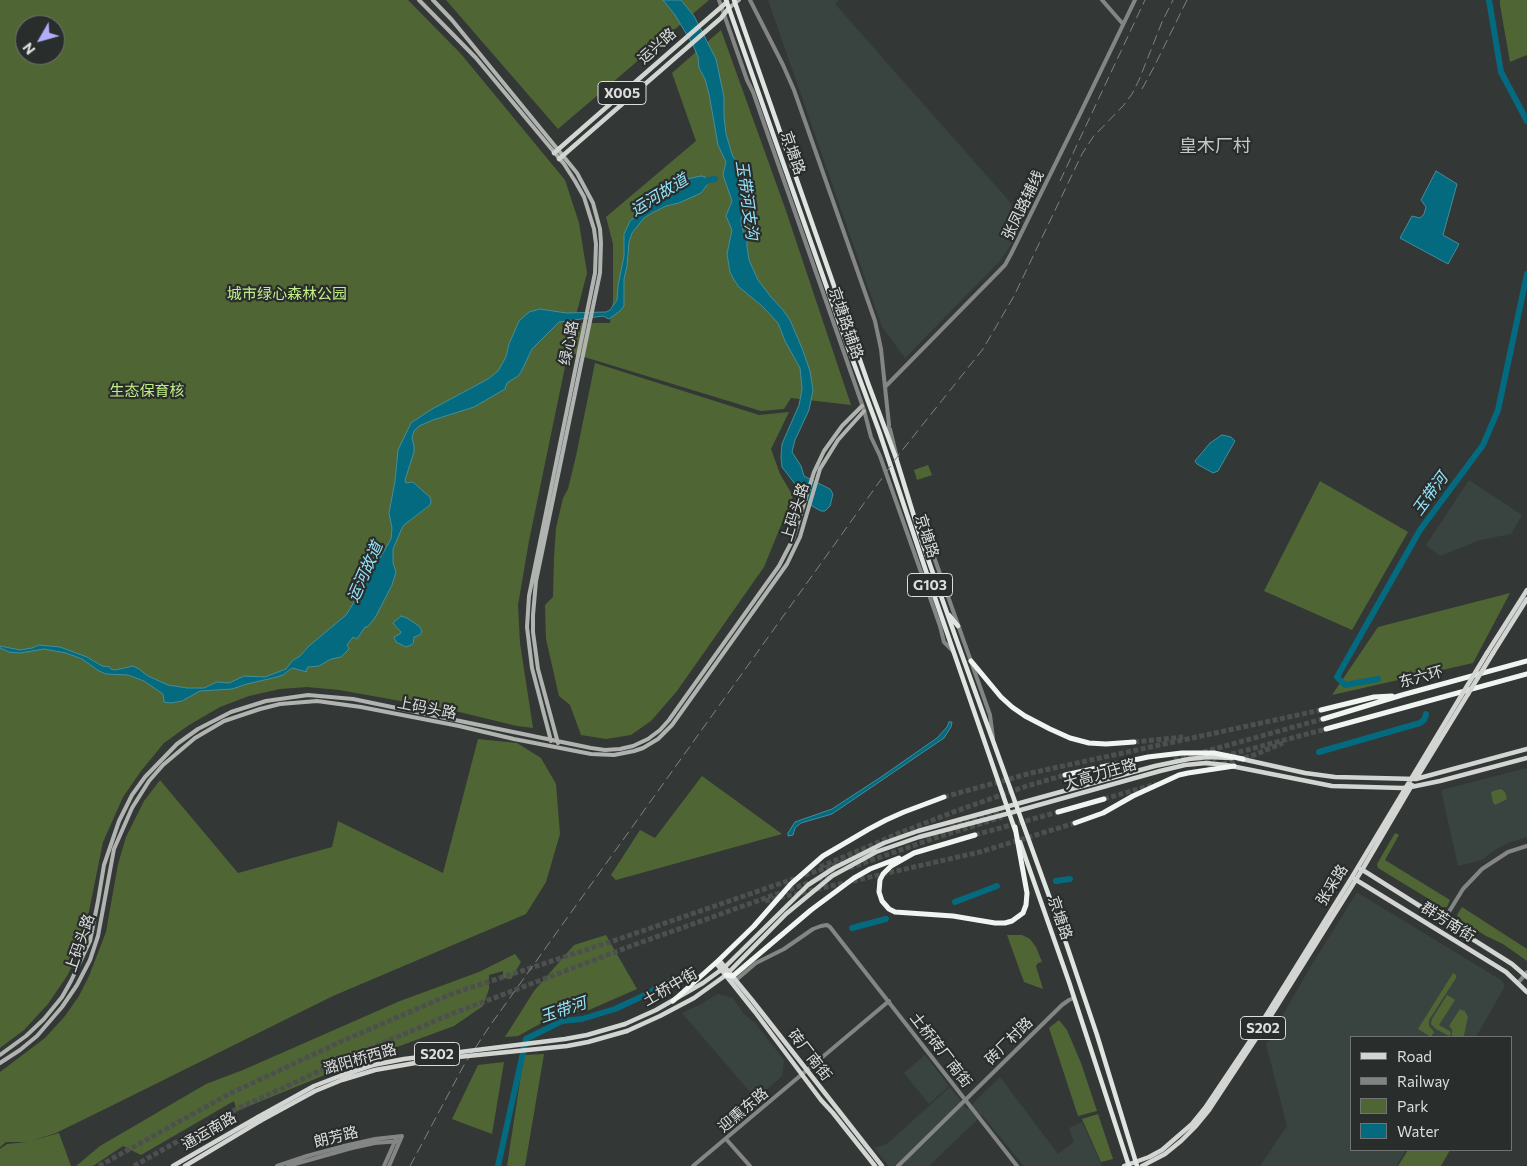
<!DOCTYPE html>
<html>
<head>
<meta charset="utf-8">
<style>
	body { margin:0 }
	#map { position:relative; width:1527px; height:1166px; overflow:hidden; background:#333836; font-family:Commissioner,sans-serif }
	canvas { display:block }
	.legend { position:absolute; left:1350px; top:1036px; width:162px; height:115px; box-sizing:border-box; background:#292d2c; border:1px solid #707473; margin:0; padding:6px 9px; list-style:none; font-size:15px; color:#dbdedd }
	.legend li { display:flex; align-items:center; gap:10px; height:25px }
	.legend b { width:25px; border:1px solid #707473 }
	.north { position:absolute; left:15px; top:15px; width:50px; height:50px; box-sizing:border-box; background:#292d2c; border:1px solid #707473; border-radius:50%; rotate:232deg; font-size:14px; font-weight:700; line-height:20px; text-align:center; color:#dbdedd }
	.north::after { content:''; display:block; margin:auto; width:18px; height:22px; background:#b0aefa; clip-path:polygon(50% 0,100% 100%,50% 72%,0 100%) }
</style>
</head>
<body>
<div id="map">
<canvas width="1527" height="1166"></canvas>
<ul class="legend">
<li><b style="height:6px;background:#d2d5d2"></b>Road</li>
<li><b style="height:6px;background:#7f8382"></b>Railway</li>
<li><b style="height:14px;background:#506534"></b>Park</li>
<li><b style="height:14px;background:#036a7f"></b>Water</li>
</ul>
<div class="north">N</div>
</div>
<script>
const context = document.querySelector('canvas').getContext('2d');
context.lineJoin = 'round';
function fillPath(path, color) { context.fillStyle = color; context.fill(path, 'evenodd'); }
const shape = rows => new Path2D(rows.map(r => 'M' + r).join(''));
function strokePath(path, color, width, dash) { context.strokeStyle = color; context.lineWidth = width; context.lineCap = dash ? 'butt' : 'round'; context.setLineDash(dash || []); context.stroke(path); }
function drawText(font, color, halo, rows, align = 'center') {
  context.font = font + ' Commissioner,"Noto Sans SC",sans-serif'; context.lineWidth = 4.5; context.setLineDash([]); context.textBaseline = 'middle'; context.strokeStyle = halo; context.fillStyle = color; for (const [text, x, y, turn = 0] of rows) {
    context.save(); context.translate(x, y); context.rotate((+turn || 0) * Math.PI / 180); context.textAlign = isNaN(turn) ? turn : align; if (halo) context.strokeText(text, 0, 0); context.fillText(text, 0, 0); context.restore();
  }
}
fillPath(shape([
	[768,0,839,0,835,4,1024,218,1012,243,1000,261,905,358,882,327],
	[1469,480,1522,515,1511,534,1480,540,1440,556,1426,545],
	[1527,768,1527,837,1508,843,1493,851,1482,860,1458,866,1441,790],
	[1358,893,1501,980,1505,986,1476,1037,1351,1037,1351,1150,1406,1150,1396,1166,1260,1166,1287,1126,1266,1044,1311,966,1356,894],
	[718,994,733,998,744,1014,755,1023,784,1060,782,1076,756,1099,682,1013,701,1004],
	[925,1055,949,1086,929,1104,904,1073],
	[1000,1077,1058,1154,1074,1142,1069,1128,1082,1122,1102,1166,1024,1166,982,1115,929,1166,889,1166,874,1148,887,1144,950,1087,967,1109]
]), '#394440');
fillPath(shape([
	[0,0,408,0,461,54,565,180,579,223,587,273,574,323,610,323,613,300,613,244,606,217,696,141,672,73,721,30,785,208,851,405,791,398,784,409,761,411,568,352,529,541,518,605,520,643,533,728,517,726,451,710,339,690,307,687,280,689,249,696,220,707,189,725,164,743,141,771,123,797,103,842,84,936,80,950,67,976,48,1004,24,1030,0,1048],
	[25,25,55,25,55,55,25,55],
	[446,0,709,0,558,129],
	[1500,0,1527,0,1527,55,1510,62,1500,5],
	[595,363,759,415,789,412,771,449,780,474,793,496,764,567,677,691,651,721,631,735,606,739,581,735,570,705,559,696,546,639,545,605,553,597,554,557,556,528,563,498,568,489,576,456],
	[928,465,932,475,917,480,914,470],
	[1320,481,1408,532,1352,630,1264,591],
	[1510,593,1473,663,1332,695,1378,627],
	[478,739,517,743,541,758,556,784,560,834,546,882,526,914,333,996,107,1108,56,1133,31,1141,59,1133,71,1166,0,1166,0,1149,7,1144,28,1142,6,1142,0,1147,0,1072,45,1038,65,1016,79,996,89,976,106,932,118,864,126,837,144,801,160,780,238,873,332,847,338,821,443,873],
	[702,776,782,834,616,880,611,875,640,830,655,838],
	[1501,789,1505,792,1507,799,1495,805,1493,802,1491,793,1493,791],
	[1395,833,1399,835,1385,860,1450,900,1447,907,1442,907,1378,868,1377,864],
	[1462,907,1527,949,1527,961,1503,944,1486,936,1459,919,1457,915],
	[606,935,637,989,589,1010,558,1014,518,1036,505,1037,534,991,574,945],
	[1007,935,1022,935,1030,939,1036,947,1042,962,1038,963,1036,966,1043,989,1024,982],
	[515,954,521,962,511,979,503,978,503,971,489,975,489,989,483,1006,454,1026,359,1061,237,1111,234,1101,141,1155,123,1146,93,1166,76,1166,100,1146,206,1084,243,1070,400,1001,479,972],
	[1453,973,1456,975,1456,978,1429,1020,1429,1026,1434,1032,1431,1037,1418,1029],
	[1447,995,1455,1000,1439,1025,1450,1031,1451,1034,1449,1036,1436,1029,1431,1024,1432,1019],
	[1460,1009,1463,1011,1464,1010,1468,1017,1464,1035,1463,1037,1452,1037,1452,1029,1449,1026],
	[1059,1020,1067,1030,1081,1063,1097,1111,1078,1116,1049,1028],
	[544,1054,525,1166,507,1166,524,1055],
	[504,1062,492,1134,452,1119,478,1065],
	[1098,1114,1113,1159,1101,1162,1082,1119],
	[1408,1150,1450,1150,1441,1166,1398,1166]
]), '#506534');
const water = shape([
	[663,0,681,0,694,16,716,59,724,97,724,116,726,134,732,154,733,157,741,164,744,172,746,186,742,199,745,212,741,218,741,222,743,231,747,237,747,247,749,260,758,280,771,297,783,310,790,320,802,348,810,371,813,390,809,410,795,440,792,452,801,466,804,476,830,489,833,494,830,506,825,511,821,511,812,506,782,467,781,457,782,444,799,405,801,395,802,388,800,368,785,341,778,323,762,306,739,287,734,280,730,272,727,254,732,230,726,216,732,201,723,175,726,162,718,145,709,94,705,79,699,68,698,57,693,45,675,15,663,0],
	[1436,171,1457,184,1443,235,1459,244,1448,264,1400,238,1412,216,1420,218,1424,214,1426,207,1421,200,1436,171],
	[701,176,705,177,707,185,701,193,679,203,666,206,652,213,644,218,632,233,629,242,627,266,624,279,624,306,620,311,609,319,603,316,559,322,532,349,521,372,518,376,507,383,505,389,474,407,433,420,419,426,414,431,412,438,414,446,414,452,405,480,406,483,413,482,424,492,430,497,431,501,430,505,404,525,402,528,393,549,393,563,396,572,392,585,376,616,370,624,367,627,365,627,357,639,353,637,347,645,349,649,341,657,331,659,319,666,308,667,306,670,307,672,292,668,283,675,277,677,247,684,232,689,200,691,182,701,171,703,164,702,163,694,144,681,128,675,106,674,99,671,82,659,66,653,44,649,20,653,9,652,0,648,0,646,20,650,32,648,39,645,60,647,87,657,102,666,110,667,111,669,115,670,133,666,139,669,148,676,168,685,187,688,204,688,217,682,229,683,244,676,265,677,286,669,292,661,300,656,309,646,346,615,362,589,374,563,380,558,391,539,392,528,389,513,395,481,398,450,411,423,432,409,488,379,498,371,506,357,509,344,519,321,529,312,540,309,566,313,606,312,610,310,617,300,618,286,624,256,624,234,630,221,657,200,667,194,677,184,687,179,701,176],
	[1222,435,1231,437,1235,441,1218,471,1213,473,1197,464,1195,461,1210,443,1222,435],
	[401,616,407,618,419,626,422,631,420,635,414,637,413,644,406,647,396,642,394,637,400,634,401,632,393,623,401,616],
	[949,722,952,722,951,727,944,738,938,742,832,814,801,823,795,828,793,835,788,836,788,833,795,822,832,809,881,777,937,738,947,727,949,722]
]);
fillPath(water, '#036a7f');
strokePath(water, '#448d9b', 1);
strokePath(shape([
	[1489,0,1501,72,1527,121],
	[699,187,708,180,715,179],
	[1378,679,1345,685,1337,677,1420,530,1483,445,1498,410,1527,274],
	[1319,752,1420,723,1424,720,1426,714],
	[1056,881,1070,879],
	[955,902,997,886],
	[852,928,886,919],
	[498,1166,526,1039,562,1021,582,1019,615,1009,645,995,665,983,672,981]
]), '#036a7f', 6);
strokePath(shape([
	[1134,742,1183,737],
	[1224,756,1326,729],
	[1174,760,1323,719],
	[1198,763,1216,758],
	[1208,768,1254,755,1283,743],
	[944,797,1031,773,1321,710],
	[1104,799,1156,784],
	[951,827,1002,810],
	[975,835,1058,812],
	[820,867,902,832,956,811,1027,786,1065,775],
	[849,868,935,838,1002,817],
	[765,901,980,852,1075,823],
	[99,1166,229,1094,340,1042,454,993,616,940,843,862],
	[134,1166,226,1114,348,1058,449,1015,631,946,836,873]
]), '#4c514f', 5, [5, 2.5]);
strokePath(shape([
	[719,0,747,80,753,92,864,410,871,437,880,456,927,589,940,626,944,642,953,651],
	[750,0,783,65,794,90,875,321,881,349,889,425,888,435],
	[1102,0,1123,24],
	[885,387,1005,265,1011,254,1079,116,1135,0],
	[890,429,897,458],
	[917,521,928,540,990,715,993,738],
	[1445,922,1447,915,1463,889,1482,869,1508,852,1527,846],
	[736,980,756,963,784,949,813,929,821,926,827,925,830,927,1017,1166],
	[1518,983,1527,972],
	[726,1139,750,1166],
	[277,1166,307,1156,344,1146,375,1139,402,1136,389,1166],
	[288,1166,352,1148,375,1143,400,1141],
	[384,1166,396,1139],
	[693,1166,889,1001],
	[898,1166,1062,1005,1069,1000,1074,998]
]), '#848685', 4);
strokePath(shape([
	[419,0,476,58,564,164,575,181,584,197,594,229,596,244,595,273,529,596,527,627,532,668,551,741],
	[433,0,452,20,577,173,593,203,600,229,601,243,600,273,536,581,533,615,533,632,538,669,558,743],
	[729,8,739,0],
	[0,1055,26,1036,44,1019,62,997,71,981,90,941,98,901,104,865,119,821,132,795,145,777,177,744,198,729,231,712,266,701,308,695,353,699,591,748,605,750,620,749,633,746,648,739,660,730,669,720,779,566,793,539,814,472,824,451,842,426,862,406],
	[0,1063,20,1050,37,1036,62,1007,77,985,90,960,98,936,114,849,132,808,149,781,163,765,195,738,224,721,260,709,280,704,317,701,361,707,459,726,514,739,591,754,614,755,634,751,643,748,658,739,672,725,787,564,800,537,820,469,838,440,864,411]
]), '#b0b3b0', 4);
strokePath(shape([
	[554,153,727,2],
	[559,159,721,18,729,8],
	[1487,653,1527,590],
	[1493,653,1527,599],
	[1242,759,1305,773,1335,777,1416,779,1527,749],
	[1416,779,1468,694],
	[1361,869,1512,964,1527,977],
	[1353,878,1506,972,1527,992],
	[719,960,752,1000,882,1166],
	[716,963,755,1012,821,1100,833,1113,875,1166],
	[625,1024,656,1010,703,983,725,967,808,885,834,868,884,843,918,831,1155,766,1189,759,1208,757,1232,758],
	[627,1031,660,1016,694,998,726,975,786,914,832,876,876,852,919,837,1010,813,1160,771,1185,765,1206,763,1226,765,1332,786,1402,788,1411,787,1440,781,1527,758],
	[173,1166,258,1117],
	[185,1166,260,1121],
	[1124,1166,1149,1157,1162,1150,1192,1124,1205,1108,1252,1038,1352,877,1461,696],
	[1142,1166,1165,1154,1181,1141,1195,1127,1209,1110,1265,1025,1362,870,1412,785]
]), '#d2d5d2', 4.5);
strokePath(shape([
	[726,0,846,342,879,431,932,589,1015,830],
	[734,0,868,383,896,458,922,542,958,644,1066,943,1097,1035,1137,1166],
	[949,615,958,626],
	[1020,842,1069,982,1129,1166]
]), '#e1e5e2', 4.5);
strokePath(shape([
	[971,661,1001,697,1012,707,1025,716,1050,729,1070,738,1089,743,1106,744,1134,742],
	[1321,710,1374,697,1392,696],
	[1323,719,1402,695,1527,661],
	[1326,729,1527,674],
	[1065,775,1148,757,1182,753,1214,753,1243,759],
	[1058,812,1104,799],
	[1075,823,1103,813,1133,796,1179,775,1188,773,1234,766],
	[975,835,914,853,891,866,883,874,880,880,879,892,882,901,889,909,895,912,953,916,995,923,1005,923,1012,921,1023,913,1026,905,1027,893,1015,827],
	[726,975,733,976,811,910,854,878,870,869,899,858],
	[673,1001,719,960,754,926,791,884,823,856,869,829,886,820,904,812,944,797]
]), '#f0f5f1', 5);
strokePath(shape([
	[1142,89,1154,67,1187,0],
	[1060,181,1145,0],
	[410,1166,464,1065,489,1027,900,453,983,349,1014,296,1082,154,1093,137,1123,106,1132,94,1139,80,1162,22,1173,0]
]), '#7f8382', 1, [10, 5]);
strokePath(shape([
	[1468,694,1493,653],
	[1461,696,1487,653],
	[258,1117,314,1086,340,1076,373,1065,404,1059,565,1039,587,1035,625,1024],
	[260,1121,315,1091,342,1080,375,1070,438,1059,567,1046,588,1042,627,1031]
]), '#d2d5d2', 4.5);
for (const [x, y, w] of [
	[622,93,48],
	[930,585,45],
	[1263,1028,45],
	[437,1054,45]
]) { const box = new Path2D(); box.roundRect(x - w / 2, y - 11.5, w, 23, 4); context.fillStyle = '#292d2c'; context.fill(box); strokePath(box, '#dbdedd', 1); }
drawText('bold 14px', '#dbdedd', null, [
	["X005",622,93],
	["G103",930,585],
	["S202",1263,1028],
	["S202",437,1054]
]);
drawText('15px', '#dbdedd', '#292d2c', [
	["运兴路",657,46,-42],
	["京塘路",793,153,71],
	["张凤路辅线",1023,205,-64],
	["京塘路辅路",846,323,71],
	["绿心路",569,343,-79],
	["上码头路",795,512,-73],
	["京塘路",927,536,72],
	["东六环",1421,677,-15],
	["上码头路",427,708,11],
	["大高力庄路",1100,774,-16],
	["张采路",1332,885,-58],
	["京塘路",1060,918,71],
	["群芳南街",1448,922,32],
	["上码头路",80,943,-71],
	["土桥中街",670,987,-30],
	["砖厂村路",1009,1041,-45],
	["土桥砖厂南街",941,1050,52],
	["砖厂南街",810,1055,52],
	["潞阳桥西路",360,1059,-16],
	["迎熏东路",743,1110,-40],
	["通运南路",209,1131,-30],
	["朗芳路",336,1137,-14]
]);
drawText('15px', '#c1ed87', '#292d2c', [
	["城市绿心森林公园",287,294],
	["生态保育核",147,391]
]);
drawText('italic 16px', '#95e4fa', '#292d2c', [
	["运河故道",659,195,-32],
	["玉带河支沟",747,200,82],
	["玉带河",1430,494,-54],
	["运河故道",365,572,-66],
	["玉带河",563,1010,-19]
]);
drawText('18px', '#c5cac8', '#292d2c', [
	["皇木厂村",1215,146]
]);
</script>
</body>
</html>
